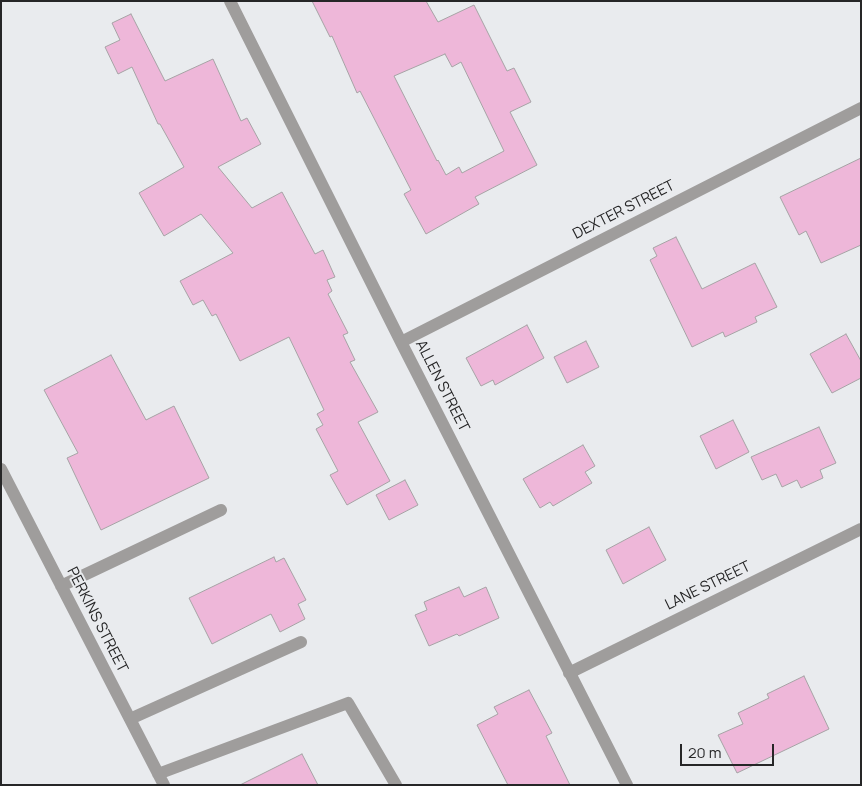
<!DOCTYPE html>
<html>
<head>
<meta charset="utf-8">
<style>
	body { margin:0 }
	#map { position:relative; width:862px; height:786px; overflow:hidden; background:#e9ebee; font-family:Manrope,sans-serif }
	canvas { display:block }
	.frame { position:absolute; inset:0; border:2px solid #262627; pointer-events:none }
	.scale { position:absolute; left:680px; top:744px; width:94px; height:22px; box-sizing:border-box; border:2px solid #262627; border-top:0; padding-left:6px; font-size:15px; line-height:18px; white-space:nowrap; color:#262627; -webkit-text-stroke:4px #e9ebee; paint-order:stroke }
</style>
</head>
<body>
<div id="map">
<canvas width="862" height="786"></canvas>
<div class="frame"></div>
<div class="scale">20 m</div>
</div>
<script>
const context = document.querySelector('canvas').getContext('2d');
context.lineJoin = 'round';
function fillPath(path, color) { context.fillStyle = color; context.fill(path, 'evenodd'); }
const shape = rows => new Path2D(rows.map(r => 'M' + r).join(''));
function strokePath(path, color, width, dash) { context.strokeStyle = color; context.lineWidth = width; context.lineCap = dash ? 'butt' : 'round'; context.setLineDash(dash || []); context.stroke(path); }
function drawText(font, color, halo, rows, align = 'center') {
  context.font = font + ' Manrope,sans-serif'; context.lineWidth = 4; context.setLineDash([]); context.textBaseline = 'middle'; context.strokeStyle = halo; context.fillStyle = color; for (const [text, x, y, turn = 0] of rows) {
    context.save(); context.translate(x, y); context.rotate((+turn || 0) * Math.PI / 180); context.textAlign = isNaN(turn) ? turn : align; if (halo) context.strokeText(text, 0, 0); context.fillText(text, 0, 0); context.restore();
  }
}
const building = shape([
	[312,1,426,1,438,22,474,5,507,71,514,68,531,102,510,112,537,165,475,197,479,204,426,234,404,194,411,190,360,91,357,93,332,36,330,37,312,1],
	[445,54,452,67,461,62,504,151,462,173,459,167,446,175,438,160,437,161,394,76,445,54],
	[131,14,165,81,213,59,241,121,247,118,261,144,218,167,252,208,282,192,315,254,323,250,335,277,327,280,332,291,328,294,348,333,343,335,355,360,350,362,378,412,358,422,390,481,347,505,330,475,338,471,316,429,323,425,317,414,324,410,289,337,240,361,216,314,212,316,203,300,193,305,180,281,233,253,201,214,164,236,139,193,184,167,160,124,158,124,132,67,118,74,105,47,120,40,112,23,131,14],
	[861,158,861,245,821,263,806,231,799,235,780,197,861,158],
	[676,237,702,289,755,263,777,307,755,317,757,322,725,337,723,332,692,347,650,260,657,256,653,248,676,237],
	[527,325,544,358,495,385,493,380,481,386,466,358,527,325],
	[846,334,861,361,861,378,832,393,810,354,846,334],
	[586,341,599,367,567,383,554,357,586,341],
	[111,355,146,420,174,406,209,478,101,530,67,458,78,453,44,390,111,355],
	[733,420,749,452,716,469,700,436,733,420],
	[819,427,836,463,820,470,823,478,801,488,797,480,782,487,776,474,762,480,751,457,819,427],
	[583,445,595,466,585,472,592,483,553,506,550,502,540,508,523,479,583,445],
	[405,480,418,505,389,520,376,495,405,480],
	[649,527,666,560,623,584,606,550,649,527],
	[274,557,276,562,284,558,306,600,298,604,305,619,280,632,271,614,212,644,189,598,274,557],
	[459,587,464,597,486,587,499,618,459,636,457,634,429,646,415,615,427,610,424,602,459,587],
	[804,676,829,729,737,773,718,735,743,724,738,713,769,698,767,694,804,676],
	[529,690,552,733,546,736,570,785,508,785,477,725,498,714,494,707,529,690],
	[302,754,318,785,240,785,302,754]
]);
fillPath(building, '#eeb7d9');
strokePath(building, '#a6a3a5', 1);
strokePath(shape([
	[230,1,401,342,627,785],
	[401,342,861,108],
	[1,469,164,785],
	[61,586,221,510],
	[569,673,861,529],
	[130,719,301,642],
	[158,774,348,703,396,785]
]), '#9f9d9c', 12);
drawText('15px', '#262627', '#e9ebee', [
	["DEXTER STREET",624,210,-27],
	["ALLEN STREET",442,386,63],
	["LANE STREET",708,586,-26],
	["PERKINS STREET",97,620,63]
]);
</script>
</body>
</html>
